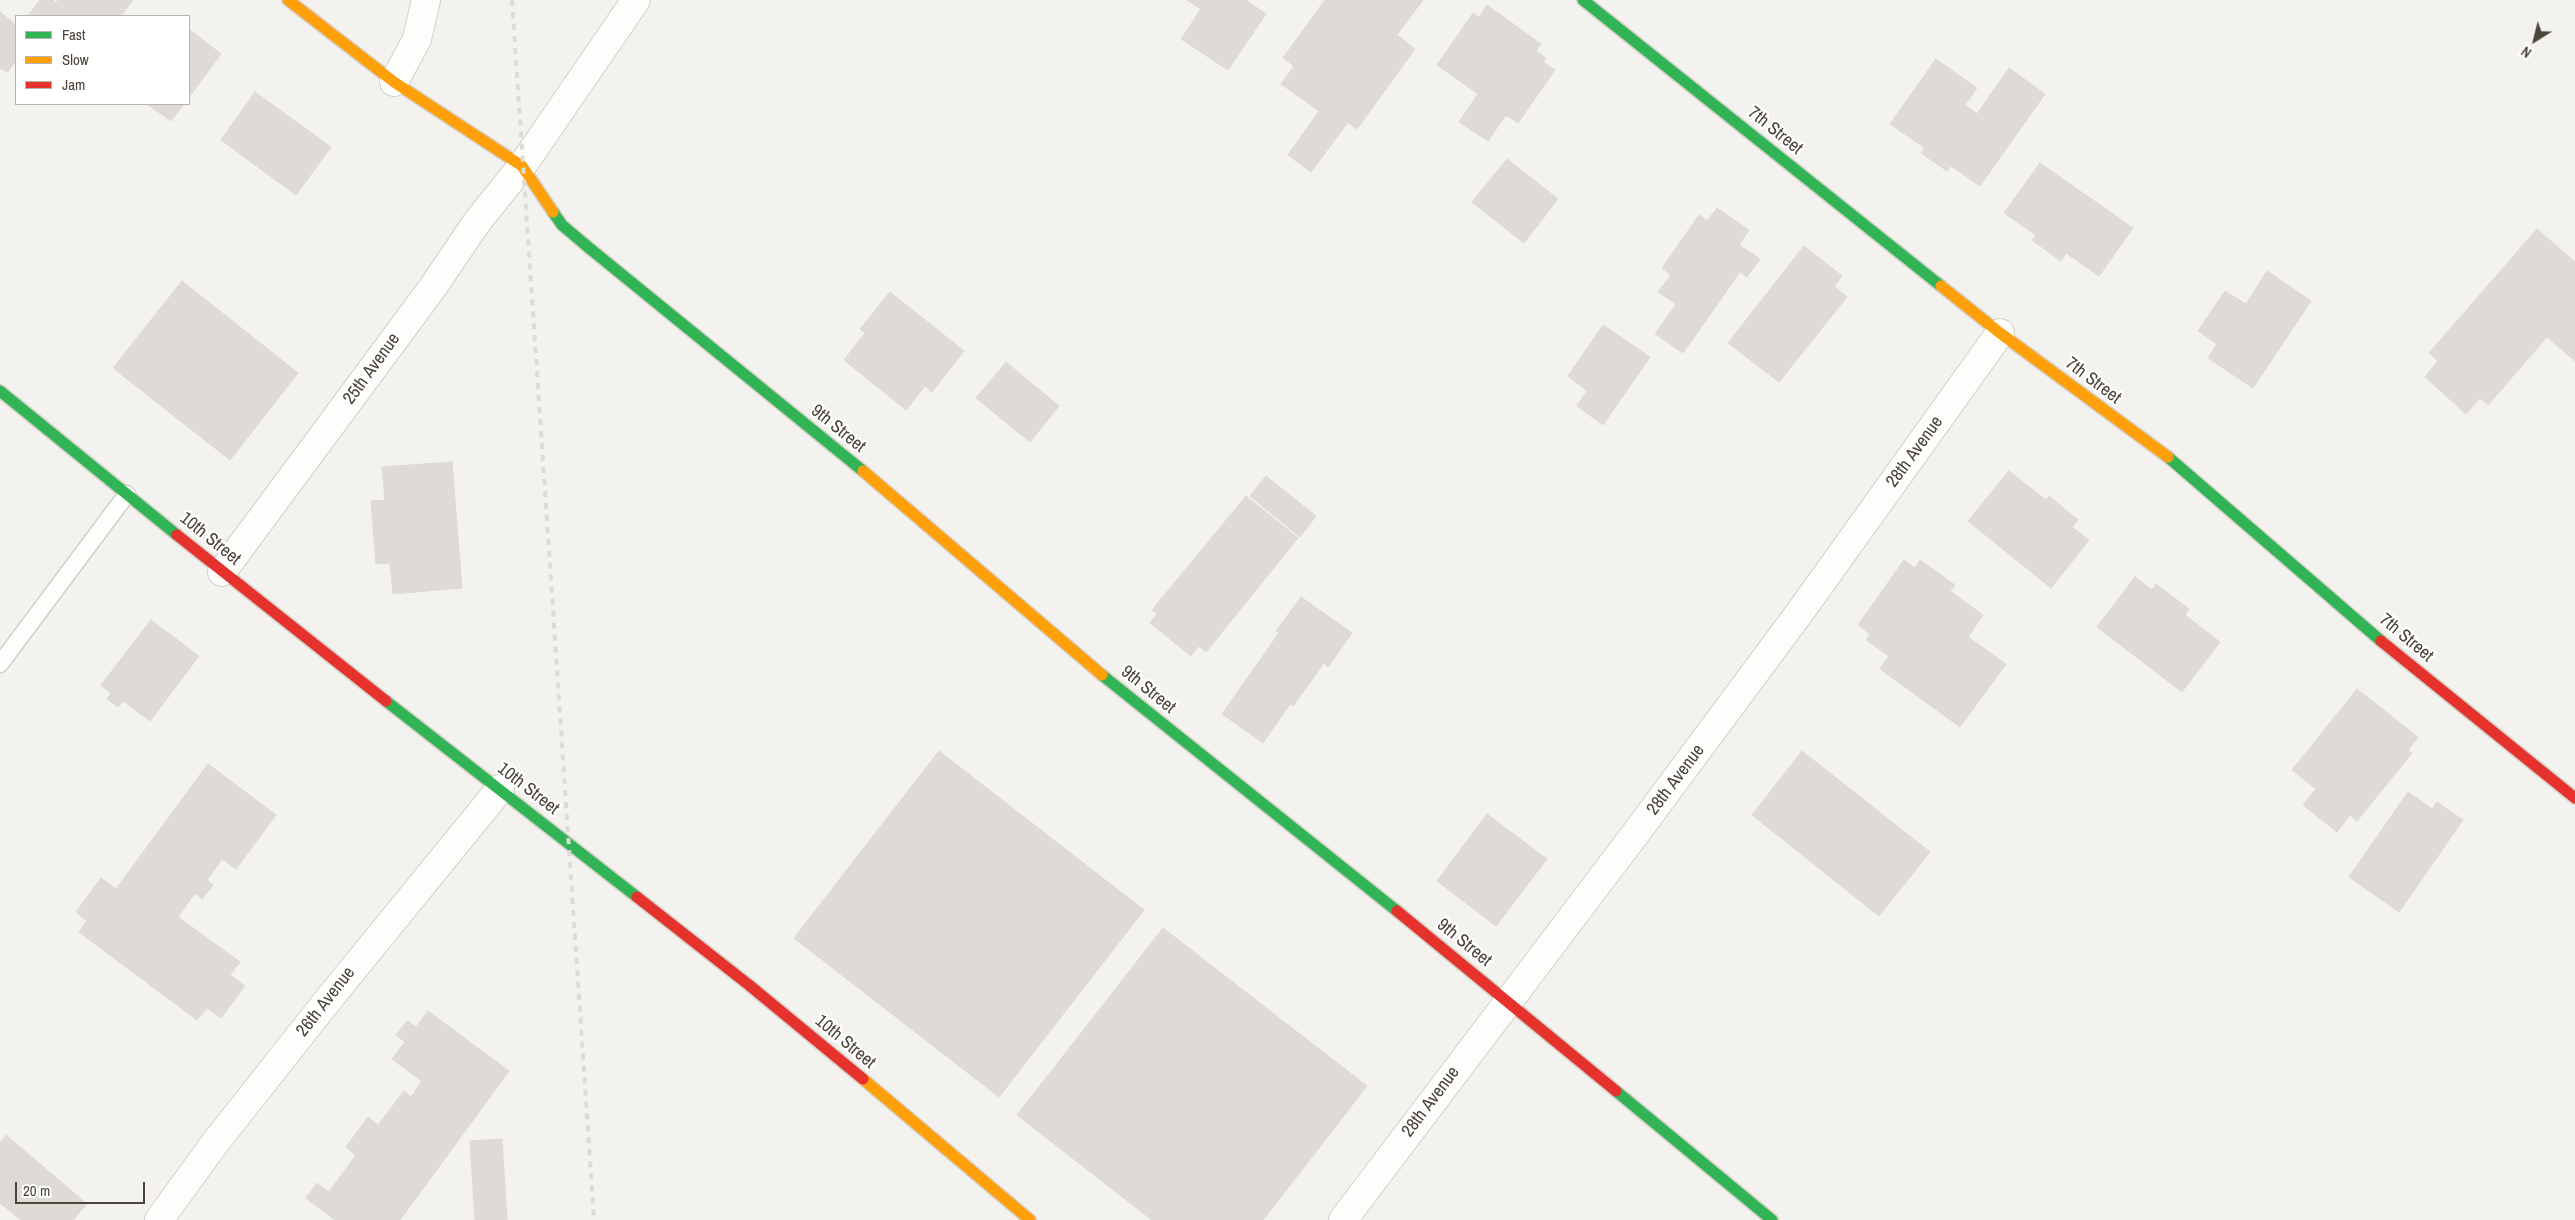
<!DOCTYPE html>
<html>
<head>
<meta charset="utf-8">
<style>
	body { margin:0 }
	#map { position:relative; width:2575px; height:1220px; overflow:hidden; background:#f4f2ee; font-family:"Archivo Narrow",sans-serif }
	canvas { display:block }
	.legend { position:absolute; left:15px; top:15px; width:175px; height:90px; box-sizing:border-box; background:#fff; border:1px solid #b7b4b0; margin:0; padding:6px 9px; list-style:none; font-size:15px; color:#4b4439 }
	.legend li { display:flex; align-items:center; gap:10px; height:25px }
	.legend b { width:25px; border:1px solid #b7b4b0 }
	.north { position:absolute; left:2510px; top:15px; width:50px; height:50px; -webkit-text-stroke:4px #fff; paint-order:stroke; rotate:216deg; font-size:14px; font-weight:700; line-height:20px; text-align:center; color:#4b4439 }
	.north::after { content:''; display:block; margin:auto; width:18px; height:22px; background:#4b4439; clip-path:polygon(50% 0,100% 100%,50% 72%,0 100%) }
	.scale { position:absolute; left:15px; top:1182px; width:130px; height:22px; box-sizing:border-box; border:2px solid #4b4439; border-top:0; padding-left:6px; font-size:15px; line-height:18px; white-space:nowrap; color:#4b4439; -webkit-text-stroke:4px #fff; paint-order:stroke }
</style>
</head>
<body>
<div id="map">
<canvas width="2575" height="1220"></canvas>
<ul class="legend">
<li><b style="height:6px;background:#30b455"></b>Fast</li>
<li><b style="height:6px;background:#ff9f0a"></b>Slow</li>
<li><b style="height:6px;background:#e5322d"></b>Jam</li>
</ul>
<div class="north">N</div>
<div class="scale">20 m</div>
</div>
<script>
const context = document.querySelector('canvas').getContext('2d');
context.lineJoin = 'round';
function fillPath(path, color) { context.fillStyle = color; context.fill(path, 'evenodd'); }
const shape = rows => new Path2D(rows.map(r => 'M' + r).join(''));
function strokePath(path, color, width, dash) { context.strokeStyle = color; context.lineWidth = width; context.lineCap = dash ? 'butt' : 'round'; context.setLineDash(dash || []); context.stroke(path); }
function drawText(font, color, halo, rows, align = 'center') {
  context.font = font + ' "Archivo Narrow",sans-serif'; context.lineWidth = 4.5; context.setLineDash([]); context.textBaseline = 'middle'; context.strokeStyle = halo; context.fillStyle = color; for (const [text, x, y, turn = 0] of rows) {
    context.save(); context.translate(x, y); context.rotate((+turn || 0) * Math.PI / 180); context.textAlign = isNaN(turn) ? turn : align; if (halo) context.strokeText(text, 0, 0); context.fillText(text, 0, 0); context.restore();
  }
}
const building = shape([
	[40,0,53,0,56,3,58,0,133,0,121,16,28,16,40,0],
	[1187,0,1246,0,1266,14,1228,70,1181,39,1201,9,1187,0],
	[1325,0,1423,0,1397,35,1415,49,1357,129,1348,122,1311,172,1288,155,1319,111,1281,84,1294,66,1283,58,1325,0],
	[1487,5,1541,44,1536,51,1546,58,1543,62,1555,70,1518,123,1506,115,1488,141,1459,122,1478,94,1437,65,1473,13,1479,17,1487,5],
	[0,12,16,25,16,60,8,72,0,68,0,12],
	[189,29,221,54,189,97,189,29],
	[1936,59,1977,88,1965,105,1977,114,2009,68,2045,94,1980,186,1951,166,1947,171,1921,153,1925,148,1890,124,1936,59],
	[255,92,331,147,296,195,221,140,255,92],
	[147,104,184,104,171,121,147,104],
	[1507,159,1558,199,1524,243,1472,202,1507,159],
	[2040,163,2133,228,2099,276,2066,253,2061,261,2032,240,2036,235,2004,213,2040,163],
	[1717,208,1749,230,1739,245,1760,259,1747,277,1740,272,1683,353,1655,334,1676,304,1658,292,1671,275,1662,268,1699,215,1707,221,1717,208],
	[2537,229,2575,262,2575,361,2547,337,2488,405,2480,398,2466,414,2425,377,2438,361,2429,353,2537,229],
	[1804,246,1842,276,1834,286,1847,297,1779,382,1728,343,1804,246],
	[2267,271,2311,301,2253,388,2208,358,2217,344,2198,331,2225,291,2246,304,2267,271],
	[182,281,298,373,230,460,113,368,182,281],
	[890,292,964,351,932,392,925,386,906,410,844,360,865,333,860,329,890,292],
	[1603,325,1650,357,1603,425,1577,406,1587,391,1568,376,1603,325],
	[1006,362,1059,406,1030,442,976,398,1006,362],
	[452,462,462,588,393,594,390,563,376,564,371,501,385,500,382,467,452,462],
	[2009,471,2046,500,2049,496,2078,520,2072,527,2089,540,2051,588,1968,521,2009,471],
	[1266,476,1316,516,1300,537,1250,496,1266,476],
	[1246,496,1298,538,1206,652,1199,646,1191,656,1150,623,1157,614,1152,610,1246,496],
	[1904,560,1915,568,1920,560,1955,585,1950,591,1983,615,1968,637,2006,664,1960,727,1880,669,1889,656,1866,640,1870,634,1858,625,1904,560],
	[2135,577,2152,590,2156,584,2189,609,2185,615,2220,642,2182,692,2097,627,2135,577],
	[1301,597,1352,633,1328,667,1324,663,1293,706,1290,704,1263,743,1222,714,1279,633,1276,631,1301,597],
	[151,620,199,656,150,721,123,701,118,707,107,699,111,693,101,685,151,620],
	[2357,689,2418,737,2408,750,2412,753,2357,821,2350,815,2337,832,2303,805,2316,789,2292,770,2357,689],
	[939,751,1144,910,999,1097,794,938,939,751],
	[1802,751,1930,852,1879,916,1752,815,1802,751],
	[208,764,276,815,236,869,222,859,207,880,213,885,202,899,195,893,178,917,240,962,230,975,245,986,221,1018,207,1008,197,1020,79,932,87,921,76,912,101,878,116,889,208,764],
	[2408,792,2432,809,2437,802,2463,820,2399,912,2349,877,2408,792],
	[1487,814,1547,859,1496,926,1437,881,1487,814],
	[1163,928,1367,1086,1263,1220,1152,1220,1017,1115,1163,928],
	[428,1011,509,1071,400,1220,335,1220,306,1198,317,1183,329,1192,356,1155,346,1147,368,1117,378,1125,404,1091,411,1097,422,1081,392,1059,405,1042,396,1035,407,1021,416,1027,428,1011],
	[6,1135,87,1204,73,1220,21,1220,0,1203,0,1143,6,1135],
	[502,1139,507,1220,475,1220,470,1141,502,1139]
]);
fillPath(building, '#dedbd6');
strokePath(building, '#dcd9d4', 1);
const lane = shape([
	[0,664,127,494]
]);
const street = shape([
	[394,82,417,39,426,0],
	[222,572,433,287,477,222,522,166,636,0],
	[159,1220,215,1143,328,1000,500,789],
	[1343,1220,1639,829,1803,608,2000,333]
]);
const fast = shape([
	[1583,0,1941,286],
	[553,212,562,225,588,247,863,471],
	[0,391,177,535],
	[2168,457,2381,641],
	[1102,675,1397,911],
	[386,701,637,897],
	[1616,1091,1772,1220]
]);
const slow = shape([
	[288,0,394,82,522,166,553,212],
	[1941,286,2000,333,2168,457],
	[863,471,1102,675],
	[863,1079,1030,1220]
]);
const jam = shape([
	[177,535,386,701],
	[2381,641,2575,798],
	[637,897,749,985,863,1079],
	[1397,911,1616,1091]
]);
strokePath(lane, '#d2d0cb', 19);
strokePath(street, '#d2d0cb', 30);
strokePath(fast, '#d3cfc5', 14);
strokePath(slow, '#d3cfc5', 14);
strokePath(jam, '#d3cfc5', 14);
strokePath(lane, '#fdfdfc', 16);
strokePath(street, '#fdfdfc', 28);
strokePath(fast, '#30b455', 11);
strokePath(slow, '#ff9f0a', 11);
strokePath(jam, '#e5322d', 11);
strokePath(shape([
	[512,0,594,1220]
]), '#dbdbda', 4, [6, 6]);
drawText('18px', '#4b4439', '#fff', [
	["7th Street",1775,131,39],
	["25th Avenue",372,369,-54],
	["7th Street",2093,381,37],
	["9th Street",838,429,39],
	["28th Avenue",1915,452,-54],
	["10th Street",210,539,39],
	["7th Street",2406,638,40],
	["9th Street",1148,690,39],
	["28th Avenue",1676,780,-53],
	["10th Street",528,789,38],
	["9th Street",1464,943,39],
	["26th Avenue",326,1002,-52],
	["10th Street",845,1042,40],
	["28th Avenue",1431,1102,-53]
]);
</script>
</body>
</html>
